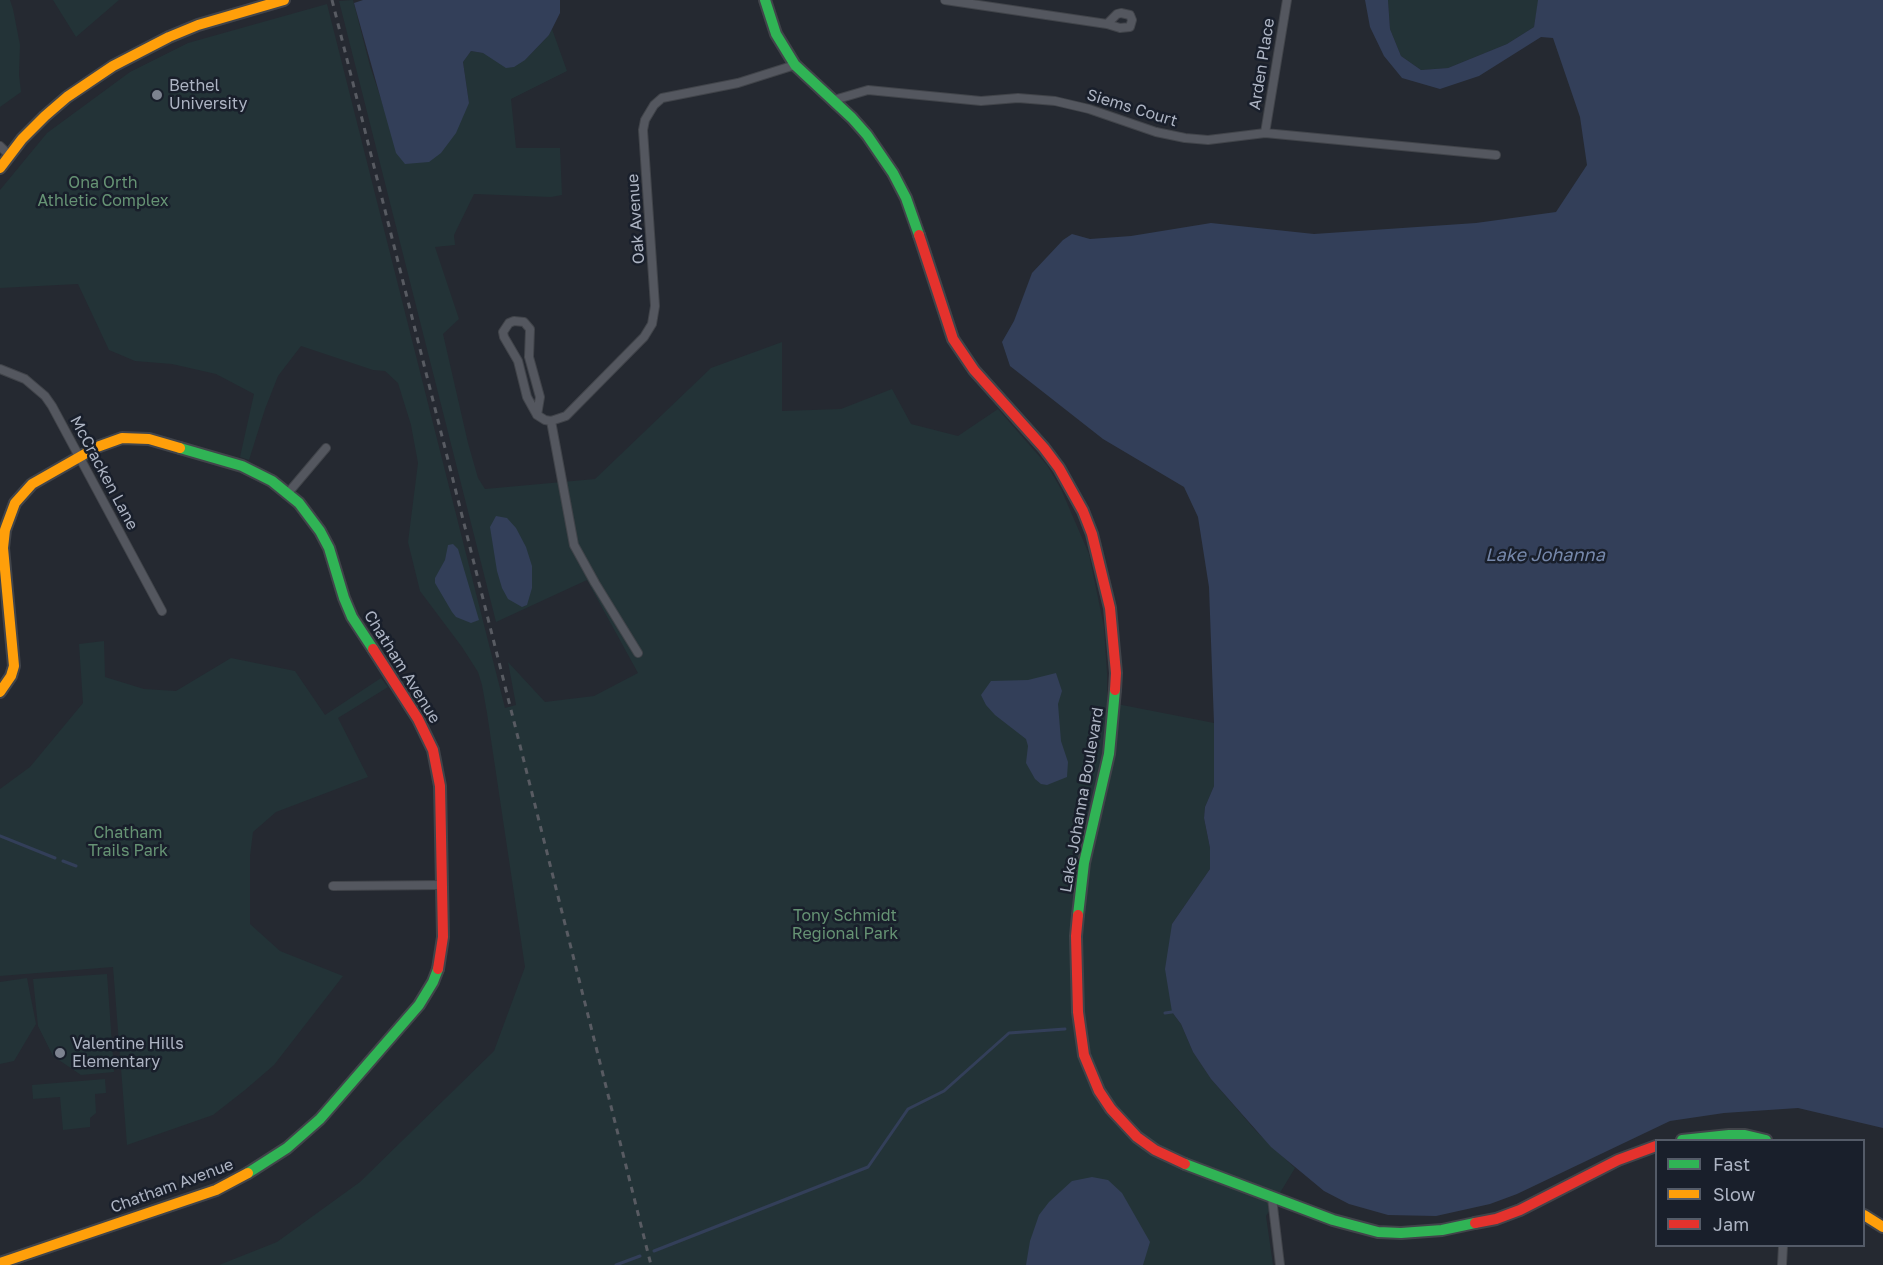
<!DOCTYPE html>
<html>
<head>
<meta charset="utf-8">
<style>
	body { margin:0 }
	#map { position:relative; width:1883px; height:1265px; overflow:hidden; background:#252931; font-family:"Golos Text",sans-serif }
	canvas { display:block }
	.legend { position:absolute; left:1655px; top:1139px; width:210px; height:108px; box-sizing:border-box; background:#191f2b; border:2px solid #545b68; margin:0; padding:8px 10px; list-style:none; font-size:18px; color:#adb4c3 }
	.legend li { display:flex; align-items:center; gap:12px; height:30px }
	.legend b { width:30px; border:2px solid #545b68 }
</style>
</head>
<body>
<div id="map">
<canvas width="1883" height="1265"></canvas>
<ul class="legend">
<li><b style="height:8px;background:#30b455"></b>Fast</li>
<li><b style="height:8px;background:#ff9f0a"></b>Slow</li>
<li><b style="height:8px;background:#e5322d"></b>Jam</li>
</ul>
</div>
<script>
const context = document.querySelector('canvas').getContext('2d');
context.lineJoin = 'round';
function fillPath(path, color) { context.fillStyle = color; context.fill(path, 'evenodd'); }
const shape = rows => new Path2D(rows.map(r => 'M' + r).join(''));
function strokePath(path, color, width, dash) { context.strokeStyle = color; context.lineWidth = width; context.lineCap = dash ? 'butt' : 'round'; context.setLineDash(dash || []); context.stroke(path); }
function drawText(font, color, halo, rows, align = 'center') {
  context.font = font + ' "Golos Text",sans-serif'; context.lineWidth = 5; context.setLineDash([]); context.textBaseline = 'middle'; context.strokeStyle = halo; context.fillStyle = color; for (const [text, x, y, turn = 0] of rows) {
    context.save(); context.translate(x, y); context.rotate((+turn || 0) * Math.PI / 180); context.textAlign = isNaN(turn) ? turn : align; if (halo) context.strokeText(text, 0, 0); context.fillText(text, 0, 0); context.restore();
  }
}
fillPath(shape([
	[0,0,10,0,13,9,20,45,19,75,21,92,0,107],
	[53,0,119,0,76,37],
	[353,0,370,66,384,108,469,103,463,62,471,51,525,60,549,35,552,29,567,71,511,99,516,148,560,148,562,195,551,197,474,194,454,235,455,245,435,247,459,319,443,334,468,443,478,478,485,489,595,479,711,368,782,342,782,411,841,409,892,389,911,424,958,436,998,409,1047,465,1061,489,1089,554,1104,627,1107,673,1107,702,1214,723,1214,786,1205,807,1204,818,1210,848,1210,869,1172,924,1172,1012,1181,1024,1193,1052,1211,1079,1256,1131,1295,1168,1266,1216,1273,1265,219,1265,277,1242,360,1182,494,1051,525,967,487,713,482,685,478,672,462,647,420,591,408,542,418,463,411,425,398,383,385,371,373,370,301,346,278,376,265,409,249,460,240,457,254,394,216,374,172,364,135,361,109,350,78,284,0,288,0,190,47,133,130,72,188,43,327,4,505,708,516,705,508,662,545,702,594,696,638,673,587,580,496,622,339,1],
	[1388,0,1538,0,1538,4,1534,27,1507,44,1448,68,1421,70,1401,56,1390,29],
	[104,641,105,677,144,689,176,691,231,658,295,671,325,715,381,678,388,687,338,718,368,777,276,812,253,832,250,856,250,924,280,951,343,976,274,1065,245,1090,213,1115,127,1145,113,967,0,976,0,789,30,767,83,703,79,644],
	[107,974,114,1072,81,1075,53,1056,38,1026,33,979],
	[27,978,36,1024,14,1061,0,1064,0,982],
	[105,1079,106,1093,95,1094,96,1113,90,1118,90,1127,63,1130,60,1097,33,1099,32,1085]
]), '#233337');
fillPath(shape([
	[363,0,560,0,560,13,549,35,525,60,514,67,506,68,483,53,471,51,463,62,469,103,456,133,441,153,429,162,405,164,396,153,354,3],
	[1365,0,1388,0,1390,29,1401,56,1421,70,1448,68,1507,44,1534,27,1538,0,1883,0,1883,1128,1798,1108,1724,1113,1670,1121,1517,1194,1490,1204,1436,1216,1388,1215,1349,1204,1324,1191,1271,1147,1211,1079,1193,1052,1181,1024,1172,1012,1165,969,1172,924,1210,869,1210,848,1204,818,1205,807,1214,786,1214,723,1209,587,1198,517,1184,487,1103,439,1010,366,1002,342,1014,321,1032,273,1063,240,1072,234,1090,239,1131,236,1211,223,1314,234,1476,223,1556,212,1587,165,1580,117,1553,38,1541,37,1479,76,1440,89,1402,78,1384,56,1370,27],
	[496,516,507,518,516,528,526,547,532,566,532,588,527,605,522,607,508,599,502,588,497,571,490,527],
	[453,544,458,549,479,620,471,623,456,617,452,612,435,583,435,578,445,560,448,545],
	[1056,673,1062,691,1058,704,1061,741,1068,762,1067,777,1047,785,1041,784,1035,779,1026,763,1028,746,1026,739,995,715,986,705,981,695,991,681,1028,680],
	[1092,1177,1108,1180,1122,1193,1150,1242,1143,1265,1026,1265,1030,1241,1039,1215,1049,1202,1072,1181]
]), '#333f59');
strokePath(shape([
	[0,836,55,858],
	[63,861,76,866],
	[1165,1013,1172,1012],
	[654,1251,868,1167,908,1109,944,1091,1009,1033,1065,1029],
	[616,1265,640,1256]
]), '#333f59', 3);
const street = shape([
	[945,0,1107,24,1120,28,1130,27,1132,20,1130,15,1121,13,1117,14,1107,24],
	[834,100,868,90,981,101,1018,98,1055,101,1089,109,1156,132,1185,138,1208,140,1265,133,1496,155],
	[1265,133,1287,0],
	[0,146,10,156],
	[0,369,25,379,45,396,52,406,162,611],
	[537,415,540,397,529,357,530,329,524,322,514,321,509,323,503,332,504,337,518,361,527,397,537,415,545,420,551,421,566,416,644,337,652,324,655,306,643,130,645,120,654,105,662,98,738,83,795,65],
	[551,421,574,545,595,583,638,653],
	[288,493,326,448],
	[333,886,442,885],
	[1272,1198,1280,1265],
	[1782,1265,1783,1246]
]);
const fast = shape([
	[765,0,776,34,795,65,852,118,867,135,893,173,906,198,919,235],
	[180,448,242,466,272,481,299,503,320,531,329,548,344,598,352,617,373,649],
	[1078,915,1084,863,1109,754,1115,690],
	[1682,1140,1729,1135,1745,1135,1766,1140],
	[1185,1164,1333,1220,1378,1232,1401,1233,1442,1230,1475,1223],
	[248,1173,287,1148,320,1119,419,1005,433,982,438,969]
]);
const slow = shape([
	[0,168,22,139,45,116,67,97,113,66,169,37,198,25,284,0],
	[0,692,11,676,14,666,3,548,5,530,15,503,32,484,97,447,122,438,149,439,180,448],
	[1864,1215,1883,1227],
	[0,1263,216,1190,248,1173]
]);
const jam = shape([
	[919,235,953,339,974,370,1044,448,1059,468,1083,511,1092,534,1110,608,1116,673,1115,690],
	[373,649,418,719,433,750,440,786,443,937,438,969],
	[1078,915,1076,936,1078,1012,1084,1055,1099,1091,1111,1109,1137,1137,1155,1150,1185,1164],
	[1475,1223,1496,1219,1520,1210,1618,1160,1656,1146]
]);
strokePath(street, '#41444a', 10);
strokePath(fast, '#41444a', 14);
strokePath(slow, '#41444a', 14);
strokePath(jam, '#41444a', 14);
strokePath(street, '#54575f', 8);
strokePath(fast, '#30b455', 10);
strokePath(slow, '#ff9f0a', 10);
strokePath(jam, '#e5322d', 10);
strokePath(shape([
	[332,0,651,1265]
]), '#585b62', 3, [6, 6]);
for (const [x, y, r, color] of [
	[157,95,6,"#7d8390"],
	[60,1053,6,"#7d8390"]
]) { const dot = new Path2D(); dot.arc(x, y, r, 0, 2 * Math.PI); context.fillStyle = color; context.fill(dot); strokePath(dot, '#191f2b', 2); }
drawText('16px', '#adb4c3', '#191f2b', [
	["Arden Place",1262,64,-81],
	["Siems Court",1132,108,17],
	["Oak Avenue",636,219,-94],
	["McCracken Lane",104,473,62],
	["Chatham Avenue",402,667,58],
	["Lake Johanna Boulevard",1082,800,-80],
	["Chatham Avenue",172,1186,-20]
]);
drawText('16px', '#adb4c3', '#191f2b', [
	["Bethel",169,86],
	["University",169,104],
	["Valentine Hills",72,1044],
	["Elementary",72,1062]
], 'left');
drawText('16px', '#669374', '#191f2b', [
	["Ona Orth",103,183],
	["Athletic Complex",103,201],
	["Chatham",128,833],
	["Trails Park",128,851],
	["Tony Schmidt",845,916],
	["Regional Park",845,934]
]);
drawText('italic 18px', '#7688ab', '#191f2b', [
	["Lake Johanna",1545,555]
]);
</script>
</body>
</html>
